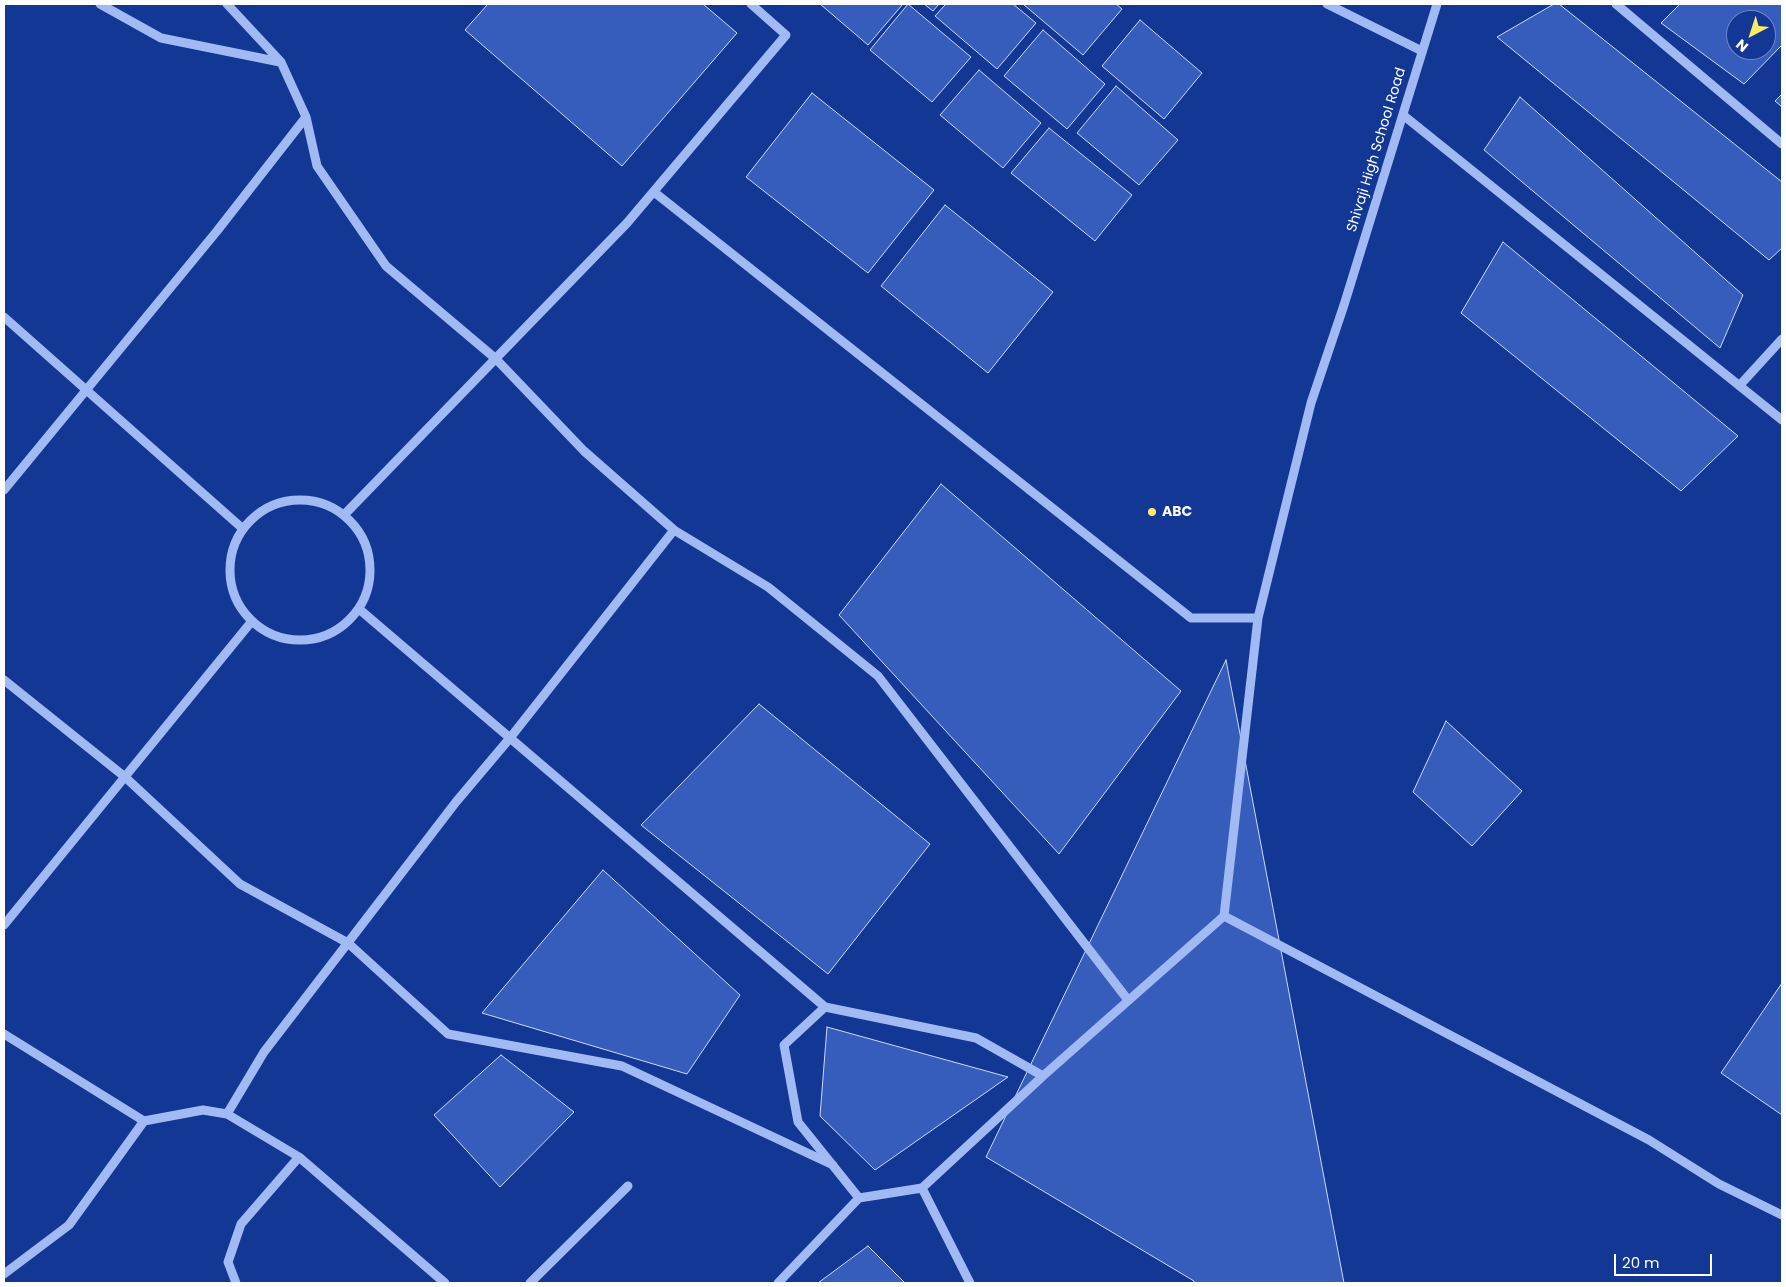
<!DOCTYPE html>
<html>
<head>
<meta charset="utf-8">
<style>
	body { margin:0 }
	#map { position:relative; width:1786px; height:1287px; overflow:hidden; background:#133795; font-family:Poppins,sans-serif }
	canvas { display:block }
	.frame { position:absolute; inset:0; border:5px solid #fff; pointer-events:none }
	.north { position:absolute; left:1726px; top:10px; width:50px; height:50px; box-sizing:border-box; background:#133795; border:1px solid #7187bf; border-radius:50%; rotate:220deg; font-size:14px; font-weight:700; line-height:20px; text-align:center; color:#fff }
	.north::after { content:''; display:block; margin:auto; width:18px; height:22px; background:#ffea64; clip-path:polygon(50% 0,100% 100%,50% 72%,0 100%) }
	.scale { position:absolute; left:1614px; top:1254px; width:98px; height:22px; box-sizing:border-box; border:2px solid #fff; border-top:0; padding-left:6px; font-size:15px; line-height:18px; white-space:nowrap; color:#fff; -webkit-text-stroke:4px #133795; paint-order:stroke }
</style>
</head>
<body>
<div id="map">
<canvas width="1786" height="1287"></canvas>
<div class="frame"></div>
<div class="north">N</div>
<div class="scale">20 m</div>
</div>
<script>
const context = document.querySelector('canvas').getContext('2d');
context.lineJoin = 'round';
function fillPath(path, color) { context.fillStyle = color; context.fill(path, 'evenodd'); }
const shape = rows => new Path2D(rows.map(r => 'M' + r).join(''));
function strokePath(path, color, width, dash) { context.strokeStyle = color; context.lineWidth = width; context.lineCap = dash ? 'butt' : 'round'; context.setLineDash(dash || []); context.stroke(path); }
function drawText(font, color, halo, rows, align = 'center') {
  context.font = font + ' Poppins,sans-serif'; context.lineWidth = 5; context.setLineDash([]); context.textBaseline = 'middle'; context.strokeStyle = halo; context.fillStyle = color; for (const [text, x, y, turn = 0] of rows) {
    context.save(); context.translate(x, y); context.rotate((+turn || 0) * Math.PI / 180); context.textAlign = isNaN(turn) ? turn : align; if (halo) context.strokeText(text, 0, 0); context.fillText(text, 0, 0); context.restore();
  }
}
const building = shape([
	[488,4,703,4,737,33,622,166,465,30,488,4],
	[820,4,903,4,868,45,820,4],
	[908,4,971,57,932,102,870,50,908,4],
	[924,4,939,4,933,11,924,4],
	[946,4,1013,4,1036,23,997,69,935,16,946,4],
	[1023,4,1116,4,1122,9,1083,55,1023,4],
	[1554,4,1559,4,1782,182,1782,248,1769,260,1497,37,1554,4],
	[1680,4,1782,4,1782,45,1744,84,1661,23,1680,4],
	[1736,20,1766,20,1766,50,1736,50,1736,20],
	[1140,20,1202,73,1164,119,1102,66,1140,20],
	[1043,30,1105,84,1067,129,1004,76,1043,30],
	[979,70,1041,123,1003,168,940,115,979,70],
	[1116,86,1178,140,1139,185,1077,133,1116,86],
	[812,93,934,190,868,273,746,177,812,93],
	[1782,94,1782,107,1775,101,1782,94],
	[1520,97,1743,295,1720,348,1484,150,1520,97],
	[1049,128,1132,195,1095,241,1011,173,1049,128],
	[945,205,1053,292,988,373,881,286,945,205],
	[1503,242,1738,436,1681,491,1461,313,1503,242],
	[941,484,1181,691,1059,854,839,615,941,484],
	[1226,660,1344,1283,1194,1283,1194,1281,986,1157,1226,660],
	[759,704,930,844,828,974,641,825,759,704],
	[1446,721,1522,791,1472,846,1413,792,1446,721],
	[603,870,740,995,687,1074,482,1013,603,870],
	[1782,983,1782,1115,1721,1073,1782,983],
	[827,1027,1008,1077,875,1170,820,1116,827,1027],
	[501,1055,574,1112,500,1187,434,1115,501,1055],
	[868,1246,905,1283,818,1283,868,1246]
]);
fillPath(building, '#375dbc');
strokePath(building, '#cad9fd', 1);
strokePath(shape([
	[100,4,161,38,280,62],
	[227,4,281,62,306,117,317,166,386,266,496,359,584,451,674,530,768,587,878,676,1128,1000],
	[1327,4,1422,51],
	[1616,4,1782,144],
	[1403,115,1782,420],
	[654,192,1191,618,1258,618],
	[4,317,242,528],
	[1740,385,1782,339],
	[4,490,217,231,306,117],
	'230 570a70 70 0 1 1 140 0a70 70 0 1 1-140 0Z',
	[344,515,627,223,786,35,751,4],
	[359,609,825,1007],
	[4,680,125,777,240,884,348,943,448,1034,622,1066,833,1165],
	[1224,916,1649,1140,1719,1184,1782,1215],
	[4,925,252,621],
	[4,1034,144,1121,203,1110,227,1114,299,1157,445,1283],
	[227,1114,264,1052,456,802,510,738,674,530],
	[922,1188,970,1283],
	[859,1198,798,1122,784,1045,825,1007,976,1038,1043,1076],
	[4,1274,69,1225,144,1121],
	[236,1283,228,1262,241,1224,299,1157],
	[530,1283,628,1186],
	[778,1283,859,1198,922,1188,1043,1076,1224,916,1258,618,1311,403,1344,305,1437,4]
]), '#a2baf3', 9);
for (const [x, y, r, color] of [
	[1152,512,5,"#ffea64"]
]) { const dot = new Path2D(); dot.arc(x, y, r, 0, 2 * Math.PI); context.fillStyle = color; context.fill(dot); strokePath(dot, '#133795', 2); }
drawText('14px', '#fff', '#133795', [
	["Shivaji High School Road",1377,150,-73]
]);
drawText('bold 14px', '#fff', '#133795', [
	["ABC",1162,512]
], 'left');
</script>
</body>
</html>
